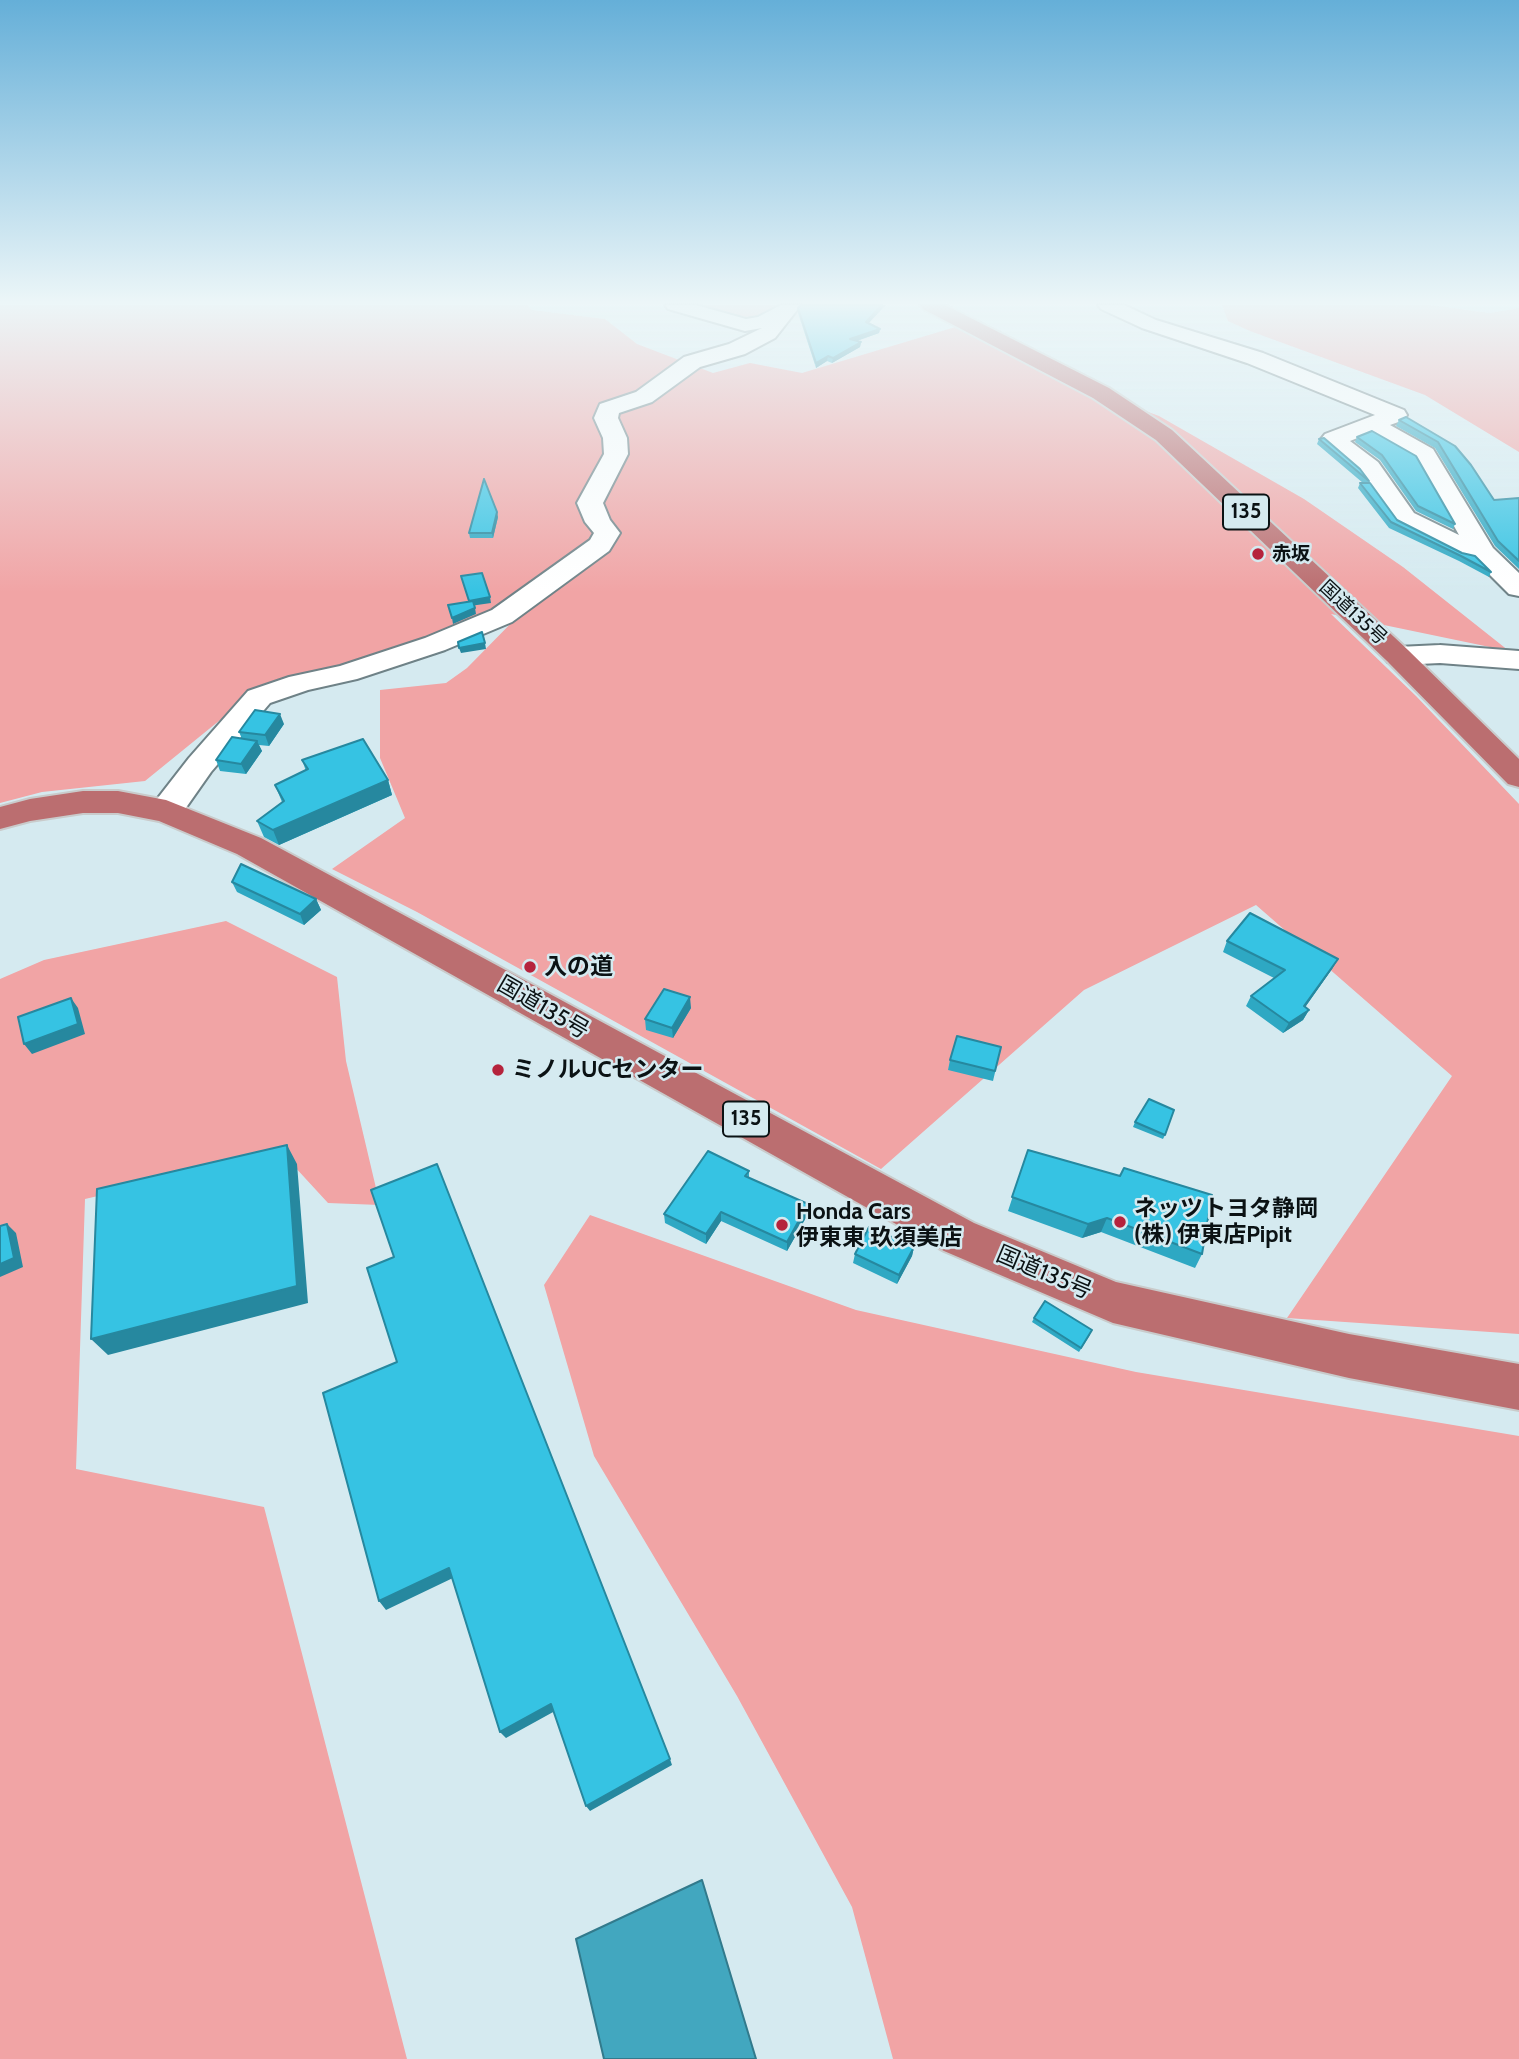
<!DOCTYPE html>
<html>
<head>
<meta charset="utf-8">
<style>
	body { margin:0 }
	canvas { display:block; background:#d5eaf0 }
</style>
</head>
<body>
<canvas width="1519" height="2059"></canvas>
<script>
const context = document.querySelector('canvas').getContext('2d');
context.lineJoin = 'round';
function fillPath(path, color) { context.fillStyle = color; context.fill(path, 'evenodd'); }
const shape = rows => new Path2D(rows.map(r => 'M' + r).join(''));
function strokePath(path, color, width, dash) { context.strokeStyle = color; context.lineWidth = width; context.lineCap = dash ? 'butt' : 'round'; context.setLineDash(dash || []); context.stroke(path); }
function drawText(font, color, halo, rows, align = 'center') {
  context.font = font + ' Cabin,"Noto Sans JP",sans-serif'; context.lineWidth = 5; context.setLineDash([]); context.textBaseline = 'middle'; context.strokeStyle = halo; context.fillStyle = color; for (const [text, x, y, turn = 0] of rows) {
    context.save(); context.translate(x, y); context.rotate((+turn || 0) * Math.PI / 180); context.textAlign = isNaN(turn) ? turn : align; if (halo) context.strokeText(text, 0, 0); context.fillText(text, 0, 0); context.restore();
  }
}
fillPath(shape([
	[0,305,527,305,532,310,605,319,637,344,713,373,750,363,802,373,962,325,1062,380,1159,416,1304,499,1403,567,1509,651,1331,614,1416,696,1519,804,1519,1334,1287,1318,1452,1076,1256,905,1084,990,881,1169,417,912,332,869,405,818,380,758,380,690,446,683,467,668,525,609,504,608,405,654,241,703,145,781,42,792,0,803],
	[687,305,776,305,761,318,736,316],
	[1222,305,1430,305,1490,313,1519,308,1519,452,1425,395,1250,331,1228,321],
	[226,921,337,977,346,1061,380,1205,328,1203,282,1153,85,1199,76,1469,264,1507,407,2059,0,2059,0,979,44,960],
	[590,1215,856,1310,1136,1372,1519,1436,1519,2059,893,2059,852,1907,737,1696,594,1456,544,1285]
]), '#f1a4a5');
const water = shape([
	[702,1880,756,2059,604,2059,576,1939,702,1880]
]);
fillPath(water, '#42a7bf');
strokePath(water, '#327a8c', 2);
const minor = shape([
	[665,305,696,305,746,319,758,317,781,305,801,305,775,338,745,354,700,367,652,402,619,413,618,418,627,438,628,454,603,503,610,520,620,533,609,551,512,622,445,650,357,679,308,690,270,703,211,772,178,819,166,822,154,819,150,811,154,803,189,758,248,691,289,677,340,666,425,638,492,610,590,540,594,533,585,522,577,503,604,454,603,438,594,418,600,404,636,392,684,357,729,344,762,328,745,331,668,309,665,305],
	[1098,305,1124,305,1156,320,1263,353,1404,410,1407,415,1404,420,1390,425,1433,449,1493,548,1519,573,1519,596,1509,594,1474,559,1461,556,1396,523,1360,472,1321,439,1325,434,1375,415,1247,363,1142,328,1101,309,1098,305],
	[1370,433,1416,459,1459,535,1414,513,1378,462,1350,441,1370,433],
	[1440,645,1519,651,1519,669,1440,663,1398,665,1388,662,1383,656,1388,650,1398,647,1440,645]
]);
const highway = shape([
	[920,305,945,305,1109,388,1172,430,1408,650,1519,759,1519,787,1508,784,1388,662,1156,440,1093,398,923,309,920,305],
	[83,791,118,791,166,800,261,838,974,1223,1116,1282,1349,1334,1519,1364,1519,1410,1349,1378,1113,1323,944,1251,237,854,159,821,118,813,83,813,30,821,0,829,0,807,30,799,83,791]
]);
strokePath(minor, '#6f8287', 4);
strokePath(highway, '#c9cbcb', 4);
fillPath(minor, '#fff');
fillPath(highway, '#bb6e70');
fillPath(shape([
	[798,308,869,323,880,329,879,333,857,341,861,342,860,347,832,363,827,361,816,368,798,313],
	[1399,420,1455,446,1494,500,1519,498,1519,569,1495,546,1435,448,1396,426],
	[1372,431,1455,524,1453,529,1416,511,1380,460,1355,442,1357,437],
	[1319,439,1369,481,1368,483,1397,520,1491,572,1489,577,1459,561,1389,528,1358,488,1360,483,1363,483,1317,444],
	[498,517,493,538,470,538,469,533],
	[284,724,269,746,259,745,262,751,246,774,220,771,216,760,242,739,239,732],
	[302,760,388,780,392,795,279,845,264,837,257,821,282,802,275,785,306,771],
	[232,882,316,899,321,910,304,925,237,892],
	[1227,941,1338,959,1332,969,1305,1007,1309,1010,1303,1020,1283,1033,1246,1006,1251,996,1274,978,1223,952],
	[691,1008,673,1038,646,1030,645,1019],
	[1001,1047,993,1081,948,1070,950,1060],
	[1135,1122,1165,1135,1163,1139,1133,1127],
	[1028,1150,1202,1254,1195,1268,1101,1232,1082,1238,1008,1211],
	[749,1171,749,1178,808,1204,808,1214,787,1251,721,1221,706,1244,665,1223,664,1214],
	[914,1247,912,1256,897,1284,853,1263,855,1254],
	[1034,1318,1090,1335,1079,1352,1032,1322]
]), '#2ea8c3');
fillPath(shape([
	[882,305,886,305,866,326,866,322],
	[880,329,879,333,850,343,850,339],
	[861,342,860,347,832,363,833,358],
	[828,356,827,361,816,368,816,363],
	[497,512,498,517,493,538,492,533],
	[490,597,491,603,470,606,469,601],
	[475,608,476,614,453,624,452,618],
	[485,643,486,649,461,653,459,648],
	[280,714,284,724,269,746,265,735],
	[257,741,262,751,246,774,241,764],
	[388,780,392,795,279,845,273,830],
	[316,899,321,910,304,925,300,914],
	[1338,959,1332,969,1299,1016,1309,1010,1303,1020,1283,1033,1289,1023,1304,1006],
	[690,997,691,1008,673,1038,672,1028],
	[71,998,78,1008,85,1034,32,1054,24,1044],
	[287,1145,297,1164,308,1303,108,1355,91,1339],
	[808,1204,808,1214,787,1251,787,1242],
	[721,1212,721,1221,706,1244,706,1234],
	[1107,1218,1101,1232,1082,1238,1088,1224],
	[7,1224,16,1233,23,1267,0,1277,0,1264],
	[914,1247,912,1256,897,1284,899,1275],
	[449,1568,455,1577,386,1610,379,1601],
	[551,1704,555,1711,506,1738,500,1732],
	[670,1759,672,1765,590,1811,586,1806]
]), '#26889f');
const building = shape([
	[801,305,882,305,866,322,880,329,850,339,861,342,833,358,828,356,816,363,798,308,801,305],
	[1406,417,1455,446,1471,465,1494,500,1519,498,1519,561,1498,541,1438,442,1399,420,1406,417],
	[1372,431,1416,456,1455,524,1418,506,1382,455,1357,437,1372,431],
	[1324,438,1360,469,1369,481,1319,439,1324,438],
	[484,479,497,512,492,533,469,533,484,479],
	[1360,483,1370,483,1397,520,1462,553,1475,556,1491,572,1461,556,1391,522,1360,483],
	[482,573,490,597,469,601,461,576,482,573],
	[473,601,475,608,452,618,448,605,473,601],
	[482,632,485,643,459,648,458,642,482,632],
	[255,710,280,714,265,735,239,732,255,710],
	[232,737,257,741,241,764,216,760,232,737],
	[363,739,388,780,273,830,257,821,284,801,275,785,308,769,302,760,363,739],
	[241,864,316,899,300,914,232,882,241,864],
	[1250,913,1338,959,1304,1006,1309,1010,1289,1023,1251,996,1285,970,1227,941,1250,913],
	[664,989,690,997,672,1028,645,1019,664,989],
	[71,998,78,1024,24,1044,18,1017,71,998],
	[957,1036,1001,1047,995,1071,950,1060,957,1036],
	[1149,1099,1174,1110,1165,1135,1135,1122,1149,1099],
	[287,1145,297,1286,91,1339,97,1189,287,1145],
	[1028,1150,1120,1176,1124,1168,1212,1195,1202,1254,1107,1218,1088,1224,1012,1197,1028,1150],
	[708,1151,749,1171,745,1176,808,1204,787,1242,721,1212,706,1234,664,1214,708,1151],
	[437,1164,670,1759,586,1806,551,1704,500,1732,449,1568,379,1601,323,1393,397,1362,367,1268,394,1257,371,1190,437,1164],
	[7,1224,14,1258,0,1264,0,1226,7,1224],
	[869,1227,914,1247,899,1275,855,1254,869,1227],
	[1045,1301,1092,1330,1081,1348,1034,1318,1045,1301]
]);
fillPath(building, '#36c3e3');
strokePath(building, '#26889f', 2);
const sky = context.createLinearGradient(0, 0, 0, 593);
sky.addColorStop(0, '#65afd8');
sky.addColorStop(0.51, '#ecf6f8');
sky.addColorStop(1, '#ecf6f800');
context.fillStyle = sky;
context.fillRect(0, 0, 1519, 593);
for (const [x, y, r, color] of [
	[1258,554,7,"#b5233c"],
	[530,967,7,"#b5233c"],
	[498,1070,7,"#b5233c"],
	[1120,1222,7,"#b5233c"],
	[782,1225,7,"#b5233c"]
]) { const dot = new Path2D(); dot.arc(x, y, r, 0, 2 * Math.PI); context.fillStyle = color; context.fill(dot); strokePath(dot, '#d5eaf0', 2.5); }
drawText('bold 19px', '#0b1214', '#d5eaf0', [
	["赤坂",1272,554]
], 'left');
drawText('19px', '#0b1214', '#d5eaf0', [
	["国道135号",1353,613,43]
]);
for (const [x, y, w] of [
	[1246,512,46],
	[746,1119,46]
]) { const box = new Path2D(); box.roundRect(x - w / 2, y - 17.5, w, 35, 5); context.fillStyle = '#d5eaf0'; context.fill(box); strokePath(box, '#0b1214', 2); }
drawText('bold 21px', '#0b1214', null, [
	["135",1246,512],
	["135",746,1119]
]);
drawText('bold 23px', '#0b1214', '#d5eaf0', [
	["入の道",544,967],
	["ミノルUCセンター",512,1070],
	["ネッツトヨタ静岡",1134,1209],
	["(株) 伊東店Pipit",1134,1235],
	["Honda Cars",796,1212],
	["伊東東 玖須美店",796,1238]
], 'left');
drawText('23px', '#0b1214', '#d5eaf0', [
	["国道135号",543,1008,30],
	["国道135号",1044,1273,23]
]);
</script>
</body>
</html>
